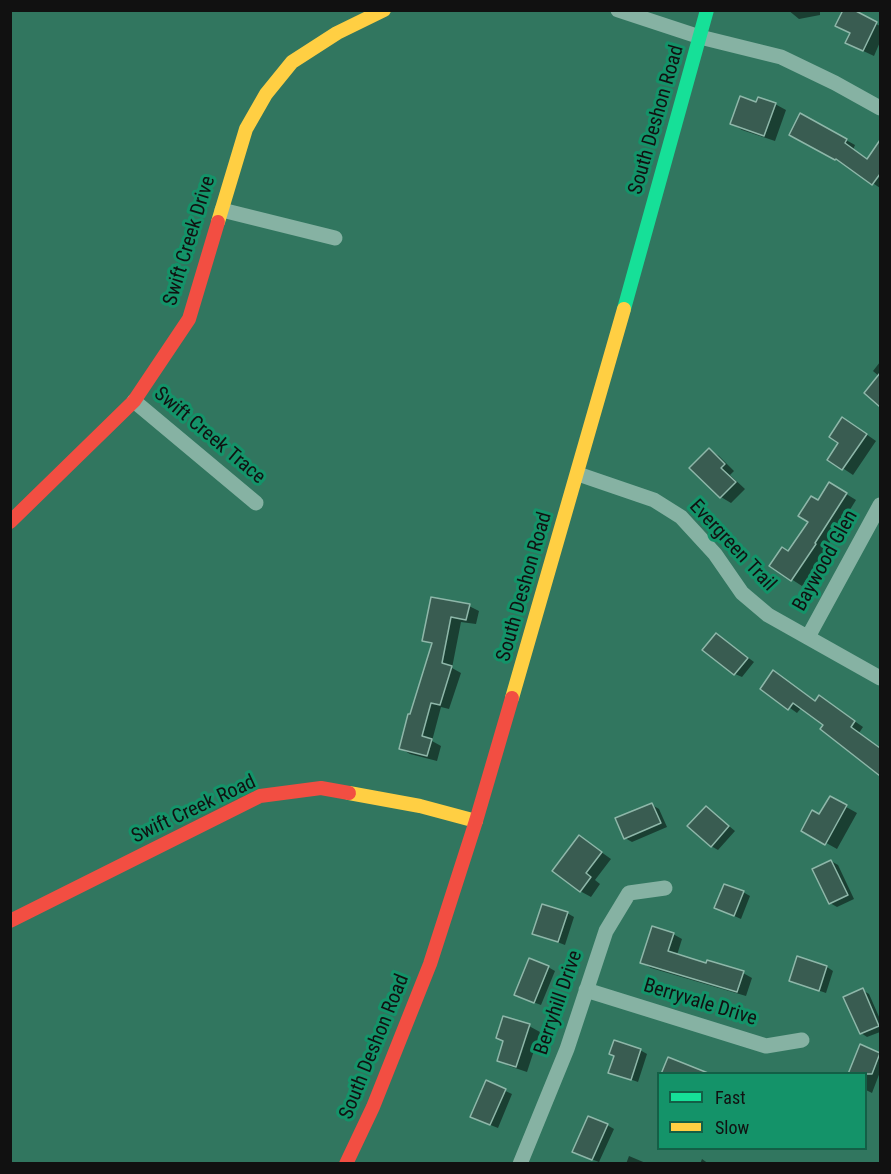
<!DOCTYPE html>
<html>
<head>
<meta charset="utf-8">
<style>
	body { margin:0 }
	#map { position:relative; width:891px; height:1174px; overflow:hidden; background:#31765f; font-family:"Roboto Condensed",sans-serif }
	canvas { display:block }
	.frame { position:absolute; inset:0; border:12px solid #111; pointer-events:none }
	.legend { position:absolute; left:657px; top:1072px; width:210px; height:78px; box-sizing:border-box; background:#149369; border:2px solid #135f46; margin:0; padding:8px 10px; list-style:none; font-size:18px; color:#111 }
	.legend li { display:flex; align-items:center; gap:12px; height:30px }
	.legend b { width:30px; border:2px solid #135f46 }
</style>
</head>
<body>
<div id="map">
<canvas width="891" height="1174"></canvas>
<div class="frame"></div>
<ul class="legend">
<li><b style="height:8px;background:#16e098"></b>Fast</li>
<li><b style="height:8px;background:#ffcf43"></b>Slow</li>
</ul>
</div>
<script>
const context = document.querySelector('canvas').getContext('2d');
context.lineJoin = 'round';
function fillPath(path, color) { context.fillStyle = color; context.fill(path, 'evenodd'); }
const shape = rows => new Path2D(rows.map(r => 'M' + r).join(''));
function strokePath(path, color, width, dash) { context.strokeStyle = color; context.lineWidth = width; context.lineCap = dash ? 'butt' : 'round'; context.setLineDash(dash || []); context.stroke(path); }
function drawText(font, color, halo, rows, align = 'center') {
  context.font = font + ' "Roboto Condensed",sans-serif'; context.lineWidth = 6; context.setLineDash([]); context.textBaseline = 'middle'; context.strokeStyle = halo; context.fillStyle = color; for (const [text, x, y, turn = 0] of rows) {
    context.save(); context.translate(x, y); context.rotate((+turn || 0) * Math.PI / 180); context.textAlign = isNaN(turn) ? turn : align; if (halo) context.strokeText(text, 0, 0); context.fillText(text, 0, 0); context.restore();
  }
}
fillPath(shape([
	[788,10,820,10,820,15,799,19],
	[850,10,880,26,880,42,874,56,857,48,851,33],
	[757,104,775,104,786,110,775,141,742,130,732,124],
	[801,115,855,145,853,150,868,160,875,150,880,154,880,188,845,164,791,135],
	[880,362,880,405,866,393,880,377,873,371],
	[853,425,876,441,853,475,829,459],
	[709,450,719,456,734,471,730,475,745,489,731,503,721,497],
	[830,484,856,500,825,550,826,551,802,586,771,566,788,553,810,521],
	[433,598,469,606,479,611,476,624,461,622,452,668,461,673,449,709,441,707,432,741,441,746,437,761,410,754,400,748,433,645,424,640],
	[723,639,754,662,742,677,735,674],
	[762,688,816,702,827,702,863,727,859,733,880,749,880,774,822,729,826,724,802,707,797,713],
	[830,798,857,813,837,849,803,830,820,816],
	[652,805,659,809,667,827,632,842,625,838],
	[706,807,735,831,718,850,711,846],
	[580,837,611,859,595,880,600,884,591,897,580,891],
	[831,861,838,865,854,899,837,907,830,903],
	[743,892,750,896,741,919,723,911],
	[567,913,574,917,565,945,534,933],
	[673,934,682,939,677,955,707,965,743,973,752,978,746,996,651,968,642,963],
	[548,967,555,971,541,1005,522,998],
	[827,967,833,971,826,993,791,981],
	[862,990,869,994,880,1019,880,1032,867,1037,861,1033],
	[504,1018,529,1026,540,1032,527,1072,509,1066,499,1060,505,1042],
	[861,1046,880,1054,880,1072,872,1093,866,1090,866,1074],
	[640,1050,647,1054,638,1082,610,1072,615,1056],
	[486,1082,512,1094,498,1128,478,1120],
	[607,1125,614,1129,599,1162,581,1155],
	[629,1156,648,1164,626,1164],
	[702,1159,709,1164,700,1164]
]), '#0007');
const building = shape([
	[843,10,854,10,877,22,863,51,845,43,850,33,835,26,843,10],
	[740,96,756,102,758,97,776,103,764,136,730,124,740,96],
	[800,113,847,139,845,143,867,159,880,140,880,174,872,185,836,159,835,160,789,135,800,113],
	[880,373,880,407,864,393,880,373],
	[842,417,867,434,842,470,827,460,838,443,829,437,842,417],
	[709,448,725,464,721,468,736,482,720,498,689,468,709,448],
	[829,482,847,493,815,543,816,544,791,581,769,566,782,547,788,551,808,522,798,516,811,496,818,500,829,482],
	[431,597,470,604,466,620,451,617,442,663,452,666,440,705,431,703,422,736,432,739,427,756,399,749,408,714,410,714,432,643,422,641,431,597],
	[716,633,748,658,734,675,702,650,716,633],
	[773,670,815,701,819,695,855,721,851,727,880,748,880,776,820,729,823,725,793,703,788,710,760,689,773,670],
	[830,796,847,805,825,845,801,831,812,810,819,814,830,796],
	[652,803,661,823,624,839,615,818,652,803],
	[706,806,729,826,711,847,687,826,706,806],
	[579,835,602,852,586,873,591,877,580,892,552,871,579,835],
	[831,860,848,895,829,904,812,869,831,860],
	[724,884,744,891,734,916,714,908,724,884],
	[542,904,568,912,558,942,532,934,542,904],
	[652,926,674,933,668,951,706,963,707,960,744,971,737,992,640,963,652,926],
	[797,956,827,966,819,991,789,981,797,956],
	[529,958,549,966,534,1003,514,995,529,958],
	[863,988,879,1026,860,1034,843,997,863,988],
	[503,1016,530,1024,516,1067,497,1061,503,1041,496,1038,503,1016],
	[614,1040,641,1049,631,1080,608,1073,614,1056,609,1054,614,1040],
	[860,1044,880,1053,872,1074,848,1074,860,1044],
	[668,1057,708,1073,708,1074,661,1074,668,1057],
	[486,1080,506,1089,490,1125,470,1117,486,1080],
	[588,1116,608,1124,592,1160,572,1152,588,1116]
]);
fillPath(building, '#395c51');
strokePath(building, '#8eb7a9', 1.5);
strokePath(shape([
	[618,10,700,37,781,57,835,83,880,108],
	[222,210,335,238],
	[134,401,256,503],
	[578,474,654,500,681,517,715,554,742,593,768,615,880,678],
	[808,637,880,505],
	[586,990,766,1046,802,1040],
	[520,1164,567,1049,606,931,629,893,665,888]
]), '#86b2a3', 15);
strokePath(shape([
	[624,309,707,10]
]), '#16e098', 14);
strokePath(shape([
	[218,222,246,129,266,94,292,62,337,33,384,10],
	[512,698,624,309],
	[349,793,420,806,476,821]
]), '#ffcf43', 14);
strokePath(shape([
	[10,522,134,401,189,319,218,222],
	[10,921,260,796,321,788,349,793],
	[346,1164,373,1107,430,964,476,821,512,698]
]), '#f24e42', 14);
drawText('20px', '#111', '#149369', [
	["South Deshon Road",657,120,-74],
	["Swift Creek Drive",190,241,-73],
	["Swift Creek Trace",209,436,40],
	["Evergreen Trail",732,546,47],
	["Baywood Glen",826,561,-61],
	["South Deshon Road",525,587,-74],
	["Swift Creek Road",194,810,-25],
	["Berryhill Drive",559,1003,-71],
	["Berryvale Drive",700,1003,17],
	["South Deshon Road",375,1047,-68]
]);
</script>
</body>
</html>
